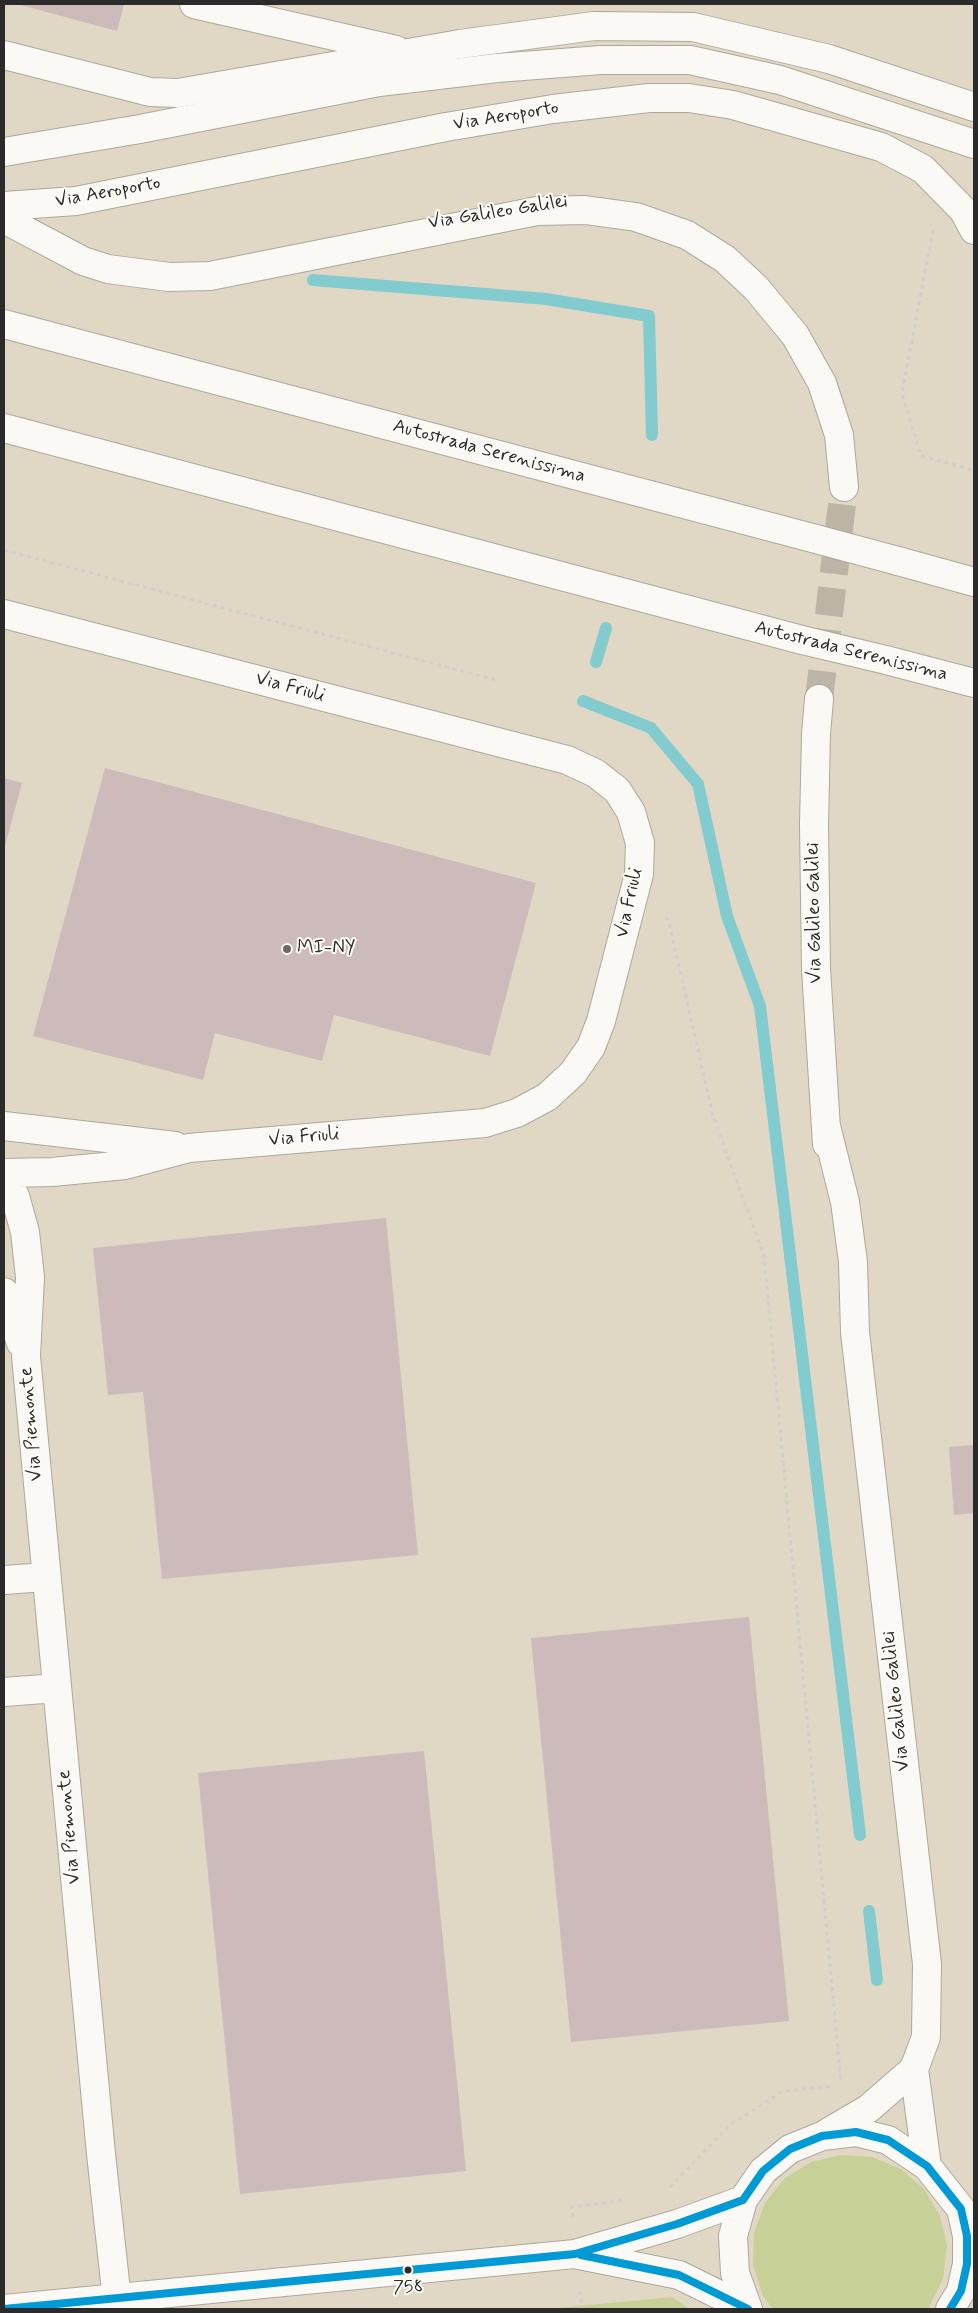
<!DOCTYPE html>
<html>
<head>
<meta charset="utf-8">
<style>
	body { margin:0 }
	#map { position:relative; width:978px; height:2313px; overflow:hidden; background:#e0d8c5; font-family:Mynerve,sans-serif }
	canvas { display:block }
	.frame { position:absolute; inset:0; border:5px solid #2b2b2b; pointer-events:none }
</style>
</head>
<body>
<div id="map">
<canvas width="978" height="2313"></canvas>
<div class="frame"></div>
</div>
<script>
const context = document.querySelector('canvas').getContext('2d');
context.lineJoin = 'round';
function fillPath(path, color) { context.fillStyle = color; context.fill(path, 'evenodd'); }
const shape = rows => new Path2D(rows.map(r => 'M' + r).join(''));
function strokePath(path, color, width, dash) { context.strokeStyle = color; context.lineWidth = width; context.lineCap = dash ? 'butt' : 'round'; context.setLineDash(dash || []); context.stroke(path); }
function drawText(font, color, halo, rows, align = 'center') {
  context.font = font + ' Mynerve,sans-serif'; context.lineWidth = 4; context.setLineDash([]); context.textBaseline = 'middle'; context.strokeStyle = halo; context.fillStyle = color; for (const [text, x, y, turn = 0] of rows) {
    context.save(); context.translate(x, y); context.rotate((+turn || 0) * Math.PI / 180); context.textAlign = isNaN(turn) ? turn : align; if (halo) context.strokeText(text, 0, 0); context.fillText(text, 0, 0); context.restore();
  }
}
fillPath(shape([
	[841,2155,872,2157,901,2169,924,2189,940,2216,947,2246,943,2279,928,2309,773,2309,763,2296,753,2265,754,2232,765,2203,784,2179,811,2162],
	[672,2297,690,2309,548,2309]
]), '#c7d096');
strokePath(shape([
	[313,280,546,299,649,316,652,435],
	[596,662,606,628],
	[583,701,651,728,698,784,727,916,760,1006,860,1835],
	[869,1911,877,1980]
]), '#82cbce', 12);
fillPath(shape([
	[17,4,124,4,117,31],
	[105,768,536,883,490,1056,334,1015,322,1061,215,1033,203,1080,33,1036],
	[4,778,22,783,4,850],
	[386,1218,418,1555,162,1579,143,1392,108,1395,93,1248],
	[974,1445,974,1513,954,1515,949,1447],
	[749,1617,789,2021,571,2042,531,1638],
	[424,1751,466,2171,240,2194,198,1773]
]), '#cdbaba');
strokePath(shape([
	[819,699,844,487]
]), '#bcb5a6', 28, [28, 14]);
const minor = shape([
	[194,4,396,50],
	[4,55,150,92,178,93,460,44,594,26,693,27,829,59,974,107],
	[4,219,83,261,108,269,169,277,210,276,537,211,585,210,636,217,687,235,725,259,756,288,795,335,822,383,839,435,844,487],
	[4,614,567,760,595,773,617,790,631,812,640,843,639,874,601,1021,591,1047,573,1073,547,1097,517,1113,485,1123,189,1148,125,1165,52,1172,4,1173],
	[819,699,816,734,814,825,816,969,827,1144],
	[4,1126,175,1146],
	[826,1126,845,1202,853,1262,855,1332,927,1964,926,2037,914,2069,927,2166],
	[4,1178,15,1196,25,1232,30,1277,26,1356,101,2154,118,2309],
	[4,1292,21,1343],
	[4,1580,46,1577],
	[4,1692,57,1688],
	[827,2133,868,2109,914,2069],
	[579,2255,679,2275,748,2309],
	[4,2309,575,2254,677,2224,743,2200],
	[748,2309,735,2273,733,2236,743,2200,763,2171,790,2149,822,2136,856,2132,888,2140,927,2166,961,2209,967,2236,967,2264,961,2291,950,2309]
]);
const major = shape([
	[4,152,140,129,379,82,497,68,601,60,690,60,780,80,974,144],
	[4,206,76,201,446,127,553,109,649,98,689,98,733,105,881,147,923,169,964,211,974,230]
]);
const highway = shape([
	[4,324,816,539],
	[4,428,802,640],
	[898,561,974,582],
	[886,660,974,683]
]);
strokePath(minor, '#ada89c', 30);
strokePath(major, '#ada89c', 30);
strokePath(highway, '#ada89c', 30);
strokePath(shape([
	[933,230,902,393,921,456,974,470],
	[4,550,496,680],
	[666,917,669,922,713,1116,764,1256,841,2083],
	[670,2187,730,2125,783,2091,832,2086],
	[573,2217,572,2207,625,2200],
	[580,2291,582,2309]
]), '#d1cfc9', 3, [4, 4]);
strokePath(minor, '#faf9f6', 28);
strokePath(major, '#faf9f6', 28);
strokePath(highway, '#faf9f6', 28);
const highwayBridge = shape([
	[816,539,898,561],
	[802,640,886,660]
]);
strokePath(highwayBridge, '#ada89c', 30, []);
strokePath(highwayBridge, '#faf9f6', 28);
strokePath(shape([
	[581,2255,679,2275,748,2309],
	[4,2309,575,2254,677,2224,743,2200,763,2171,790,2149,822,2136,856,2132,888,2140,927,2166,961,2209,967,2236,967,2264,961,2291,950,2309]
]), '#029ad5', 8);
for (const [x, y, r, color] of [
	[287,949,5,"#6a6861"],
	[408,2270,4.5,"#2b2b2b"]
]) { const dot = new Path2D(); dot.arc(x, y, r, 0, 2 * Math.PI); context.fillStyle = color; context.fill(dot); strokePath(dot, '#fdfcf7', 2); }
drawText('18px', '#2b2b2b', '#fdfcf7', [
	["758",408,2288]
]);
drawText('19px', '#2b2b2b', '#fdfcf7', [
	["Via Aeroporto",506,117,-9],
	["Via Aeroporto",108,193,-10],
	["Via Galileo Galilei",498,213,-9],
	["Autostrada Serenissima",489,452,15],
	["Autostrada Serenissima",851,652,14],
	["Via Friuli",290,688,15],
	["Via Friuli",630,903,-78],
	["Via Galileo Galilei",815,913,-91],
	["Via Friuli",304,1138,-5],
	["Via Piemonte",32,1424,-95],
	["Via Galileo Galilei",897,1701,-96],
	["Via Piemonte",70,1827,-95]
]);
drawText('19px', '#2b2b2b', '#fdfcf7', [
	["MI-NY",297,949]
], 'left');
</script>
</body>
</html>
